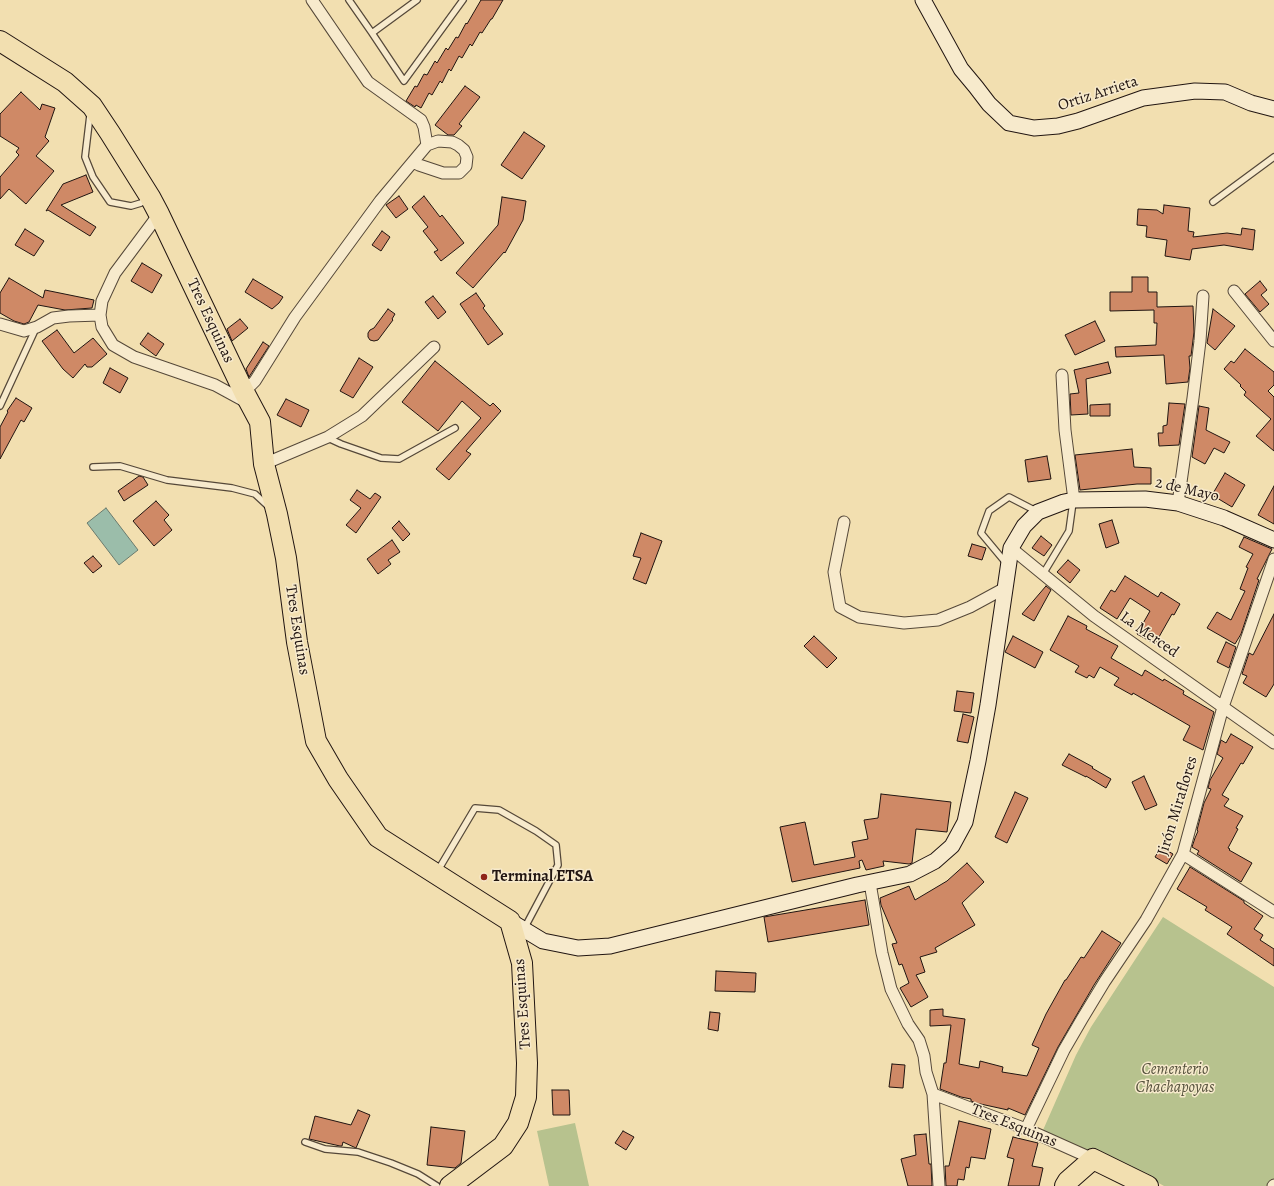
<!DOCTYPE html>
<html>
<head>
<meta charset="utf-8">
<style>
	body { margin:0 }
	canvas { display:block; background:#f2dfb0 }
</style>
</head>
<body>
<canvas width="1274" height="1186"></canvas>
<script>
const context = document.querySelector('canvas').getContext('2d');
context.lineJoin = 'round';
function fillPath(path, color) { context.fillStyle = color; context.fill(path, 'evenodd'); }
const shape = rows => new Path2D(rows.map(r => 'M' + r).join(''));
function strokePath(path, color, width, dash) { context.strokeStyle = color; context.lineWidth = width; context.lineCap = dash ? 'butt' : 'round'; context.setLineDash(dash || []); context.stroke(path); }
function drawText(font, color, halo, rows, align = 'center') {
  context.font = font + ' Alegreya,serif'; context.lineWidth = 3; context.setLineDash([]); context.textBaseline = 'middle'; context.strokeStyle = halo; context.fillStyle = color; for (const [text, x, y, turn = 0] of rows) {
    context.save(); context.translate(x, y); context.rotate((+turn || 0) * Math.PI / 180); context.textAlign = isNaN(turn) ? turn : align; if (halo) context.strokeText(text, 0, 0); context.fillText(text, 0, 0); context.restore();
  }
}
fillPath(shape([
	[1163,917,1274,987,1274,1180,1270,1186,1164,1186,1136,1170,1040,1137,1076,1055,1091,1027],
	[575,1123,589,1186,549,1186,537,1131]
]), '#b7c28e');
const water = shape([
	[106,508,138,550,119,565,87,523,106,508]
]);
fillPath(water, '#9bbdaa');
strokePath(water, '#6a7a6d', 1);
const building = shape([
	[481,0,503,0,492,19,491,19,482,33,480,32,472,46,470,44,462,58,459,56,451,71,449,69,442,83,440,81,432,95,429,93,421,108,416,105,415,107,406,101,415,86,417,87,424,74,427,75,435,61,437,63,446,48,448,50,456,37,458,38,466,23,467,24,481,0],
	[465,86,480,97,459,124,462,126,454,135,448,135,435,125,465,86],
	[21,92,40,110,42,104,55,108,45,137,49,141,36,156,54,171,26,204,9,189,0,199,0,177,19,155,16,152,19,148,0,136,0,114,21,92],
	[524,132,545,146,522,179,501,165,524,132],
	[86,175,93,192,61,205,96,227,90,236,48,210,46,211,63,184,86,175],
	[399,196,408,209,396,218,386,205,399,196],
	[424,196,440,217,442,215,464,243,441,261,434,252,438,250,423,231,428,227,412,207,424,196],
	[502,197,526,201,523,220,505,253,504,252,473,288,456,273,498,225,502,197],
	[1164,205,1190,208,1188,231,1194,232,1193,237,1227,233,1241,235,1242,228,1255,230,1253,250,1224,245,1192,249,1190,260,1165,256,1167,240,1146,237,1147,226,1137,225,1138,209,1157,210,1163,214,1164,205],
	[25,229,44,241,34,256,15,245,25,229],
	[382,231,390,237,381,251,372,245,382,231],
	[142,263,162,275,152,293,131,281,142,263],
	[1132,277,1148,277,1148,292,1157,292,1157,307,1193,306,1194,332,1191,356,1189,356,1190,368,1188,382,1166,384,1164,355,1116,357,1115,347,1156,345,1157,323,1154,323,1154,310,1110,311,1110,292,1132,292,1132,277],
	[9,278,43,298,45,290,94,300,92,308,65,310,38,305,29,322,24,324,14,321,0,313,0,293,9,278],
	[253,279,283,297,279,303,272,309,245,292,253,279],
	[1260,281,1267,290,1261,295,1269,304,1260,312,1245,294,1260,281],
	[476,293,485,306,483,308,503,334,488,345,460,304,476,293],
	[433,296,446,312,438,319,425,302,433,296],
	[388,309,395,314,392,319,393,320,378,340,374,341,370,340,368,337,368,333,370,330,374,328,388,309],
	[1213,309,1235,326,1215,350,1207,343,1213,309],
	[240,319,248,328,232,341,227,329,240,319],
	[1095,321,1105,341,1075,355,1065,335,1095,321],
	[57,330,74,353,93,338,107,354,92,367,87,367,85,364,73,378,63,369,42,341,57,330],
	[148,333,164,344,156,356,140,344,148,333],
	[263,342,269,346,249,377,246,369,263,342],
	[1245,349,1274,372,1274,385,1268,391,1274,397,1274,451,1256,436,1271,419,1244,395,1246,392,1240,386,1241,385,1224,369,1231,361,1234,363,1245,349],
	[359,358,373,367,353,398,340,391,359,358],
	[435,361,490,406,493,403,501,411,466,451,471,454,449,480,436,469,481,418,462,401,438,431,402,402,435,361],
	[1108,362,1111,373,1086,379,1088,414,1071,415,1070,394,1079,393,1074,370,1108,362],
	[110,368,128,378,120,393,103,383,110,368],
	[16,398,32,408,24,422,21,420,0,459,0,427,8,412,7,411,16,398],
	[286,399,309,410,301,427,277,415,286,399],
	[1169,403,1185,404,1179,445,1159,446,1158,433,1163,433,1163,426,1167,425,1169,403],
	[1110,404,1110,416,1090,416,1090,405,1110,404],
	[1199,406,1209,408,1206,430,1230,442,1224,453,1214,448,1205,464,1192,457,1199,406],
	[1132,449,1134,467,1151,468,1151,484,1137,484,1080,490,1075,455,1132,449],
	[1047,456,1051,479,1028,482,1025,460,1047,456],
	[1225,473,1245,485,1232,507,1212,495,1225,473],
	[139,476,143,477,148,485,124,501,118,491,139,476],
	[1274,486,1274,524,1258,515,1274,486],
	[357,490,370,499,375,493,381,497,356,533,346,525,361,508,350,500,357,490],
	[156,501,169,515,164,520,172,530,154,546,133,521,156,501],
	[1112,520,1119,543,1106,548,1099,524,1112,520],
	[399,521,410,534,403,541,392,528,399,521],
	[641,533,662,541,646,584,633,579,641,558,633,556,641,533],
	[1041,536,1052,545,1044,556,1032,548,1041,536],
	[1244,537,1272,549,1257,579,1259,580,1241,634,1235,644,1207,628,1217,612,1231,620,1245,591,1240,589,1248,568,1246,567,1253,554,1239,547,1244,537],
	[392,540,400,552,388,560,391,564,378,574,367,559,392,540],
	[972,544,986,548,982,560,968,556,972,544],
	[93,556,102,566,93,573,84,563,93,556],
	[1068,560,1080,570,1070,583,1057,572,1068,560],
	[1125,576,1158,597,1161,592,1180,604,1174,615,1172,614,1155,644,1137,634,1150,611,1130,598,1117,619,1100,608,1111,590,1115,592,1125,576],
	[1046,586,1051,590,1034,621,1022,614,1046,586],
	[1274,614,1274,684,1266,697,1243,683,1247,676,1242,674,1249,653,1253,655,1274,614],
	[1068,616,1087,626,1086,629,1118,646,1111,658,1142,676,1145,670,1163,681,1164,679,1184,691,1183,694,1214,712,1203,750,1183,740,1190,726,1133,693,1132,695,1114,685,1119,678,1100,667,1094,678,1089,675,1087,678,1075,672,1079,666,1050,650,1068,616],
	[814,636,837,658,827,668,804,646,814,636],
	[1013,636,1043,652,1035,668,1005,652,1013,636],
	[1226,642,1236,647,1229,668,1217,662,1226,642],
	[957,691,974,693,971,713,954,711,957,691],
	[963,714,974,717,968,743,957,741,963,714],
	[1231,734,1253,747,1243,764,1241,763,1222,795,1229,799,1224,806,1243,816,1236,828,1238,829,1228,848,1230,849,1229,850,1252,863,1241,882,1197,854,1199,851,1192,847,1195,838,1198,831,1197,830,1204,803,1211,789,1208,788,1210,780,1223,758,1217,754,1221,740,1226,743,1231,734],
	[1069,754,1093,767,1092,768,1111,779,1106,788,1086,776,1086,777,1062,765,1069,754],
	[1144,776,1157,805,1145,810,1132,782,1144,776],
	[1015,792,1028,798,1007,843,995,837,1015,792],
	[881,794,951,802,947,832,916,829,912,863,909,864,883,861,884,866,866,870,862,860,859,861,860,868,792,882,780,827,805,822,814,865,855,857,852,842,868,839,864,820,878,818,881,794],
	[1161,847,1173,854,1167,864,1155,857,1161,847],
	[967,863,984,882,962,903,975,925,935,948,937,952,920,957,925,972,916,975,928,997,911,1007,900,988,909,983,902,964,899,965,892,944,897,943,881,905,880,898,909,886,915,900,947,881,967,863],
	[1190,867,1244,901,1244,903,1263,916,1254,929,1263,935,1260,940,1274,949,1274,966,1227,934,1232,927,1205,910,1207,907,1177,889,1190,867],
	[865,900,869,925,768,942,764,917,865,900],
	[1102,931,1121,943,1094,985,1058,1047,1025,1115,1008,1108,1008,1110,976,1103,971,1101,971,1099,961,1097,940,1089,944,1063,946,1063,951,1025,930,1026,930,1010,943,1009,943,1016,965,1019,959,1064,979,1068,980,1061,1003,1067,1002,1072,1027,1076,1039,1048,1032,1045,1046,1014,1065,980,1066,980,1081,957,1084,958,1102,931],
	[716,971,756,973,755,992,715,991,716,971],
	[710,1012,720,1013,718,1031,708,1029,710,1012],
	[892,1064,905,1065,903,1088,889,1087,892,1064],
	[552,1090,569,1090,570,1115,553,1115,552,1090],
	[358,1110,370,1115,356,1148,343,1142,342,1146,340,1146,309,1139,315,1116,351,1125,358,1110],
	[959,1121,991,1129,985,1159,971,1157,969,1168,966,1167,964,1180,958,1179,957,1186,946,1186,945,1166,949,1166,959,1121],
	[431,1127,465,1131,461,1163,455,1168,427,1165,431,1127],
	[623,1131,634,1137,626,1150,615,1143,623,1131],
	[926,1134,929,1164,931,1164,932,1186,908,1186,901,1159,916,1155,914,1135,926,1134],
	[1013,1137,1038,1143,1032,1166,1043,1168,1039,1186,1008,1186,1014,1159,1007,1157,1013,1137]
]);
fillPath(building, '#cf8966');
strokePath(building, '#211511', 1);
const lane = shape([
	[349,0,372,33,417,0],
	[372,33,404,81,463,0],
	[90,115,85,157,93,177,110,202,131,206,141,203,147,199],
	[1213,202,1274,157],
	[0,406,36,328],
	[328,438,341,444,381,458,399,459,455,428],
	[93,467,120,466,167,480,232,488,255,494,269,507],
	[1006,563,981,533,989,511,1009,497,1038,512],
	[1043,574,1069,531,1073,502],
	[437,872,475,808,499,810,536,831,556,845,558,865,524,929],
	[305,1142,325,1149,358,1152,391,1163,418,1174,437,1186]
]);
const street = shape([
	[312,0,368,82,421,120,424,127,427,145],
	[159,214,115,273,102,301,100,315,102,327,113,345,134,357,215,385,248,403],
	[1234,291,1274,341],
	[0,324,24,331,37,327,53,318,69,316,100,315],
	[1062,375,1065,430,1074,500],
	[244,392,255,381,295,317,380,201,427,145,438,141,452,142,458,145,464,150,467,157,466,166,459,173,443,173,419,165,413,162],
	[264,464,328,437,362,416,434,347],
	[1178,503,1193,398,1200,341,1203,296],
	[844,522,834,572,840,607,859,617,904,623,938,620,970,607,1005,588],
	[1011,548,1094,616,1274,743],
	[1183,854,1274,912],
	[870,883,882,953,891,989,908,1024,919,1040,924,1056,926,1072,933,1094,939,1186],
	[933,1094,1026,1129,1093,1159],
	[1026,1129,1064,1050,1082,1019,1105,981,1146,920,1183,854,1223,707,1274,559],
	[1273,1186,1274,1185]
]);
const secondary = shape([
	[923,0,961,69,976,87,989,104,1009,123,1034,128,1058,126,1078,121,1143,98,1195,91,1225,92,1251,103,1274,109],
	[510,921,543,941,578,948,610,946,857,885,910,874,935,861,952,846,965,822,978,761,988,705,1011,548,1024,526,1038,512,1064,502,1074,500,1145,499,1178,503,1224,518,1274,540]
]);
const highway = shape([
	[0,41,65,82,92,106,110,133,150,197,159,214,244,392,260,422,264,464,277,514,286,558,297,642,316,741,338,779,378,837,510,921,522,963,527,1063,526,1097,518,1123,503,1146,450,1186],
	[1065,1186,1068,1181,1093,1159,1148,1186]
]);
strokePath(lane, '#554839', 8);
strokePath(street, '#554839', 13);
strokePath(secondary, '#211511', 17);
strokePath(highway, '#211511', 22);
strokePath(lane, '#f7eacc', 5.5);
strokePath(street, '#f7eacc', 11);
strokePath(secondary, '#f7eacc', 15);
strokePath(highway, '#f2dfb0', 20);
for (const [x, y, r, color] of [
	[484,877,4,"#8f2418"]
]) { const dot = new Path2D(); dot.arc(x, y, r, 0, 2 * Math.PI); context.fillStyle = color; context.fill(dot); strokePath(dot, '#f7eacc', 1.5); }
drawText('16px', '#211511', '#f7eacc', [
	["Ortiz Arrieta",1098,94,-18],
	["Tres Esquinas",210,321,65],
	["2 de Mayo",1187,490,13],
	["Tres Esquinas",297,630,81],
	["La Merced",1149,635,35],
	["Jirón Miraflores",1178,806,-73],
	["Tres Esquinas",523,1004,-94],
	["Tres Esquinas",1014,1126,22]
]);
drawText('bold 16px', '#211511', '#f7eacc', [
	["Terminal ETSA",492,877]
], 'left');
drawText('italic 16px', '#56523d', '#f7eacc', [
	["Cementerio",1175,1070],
	["Chachapoyas",1175,1088]
]);
</script>
</body>
</html>
